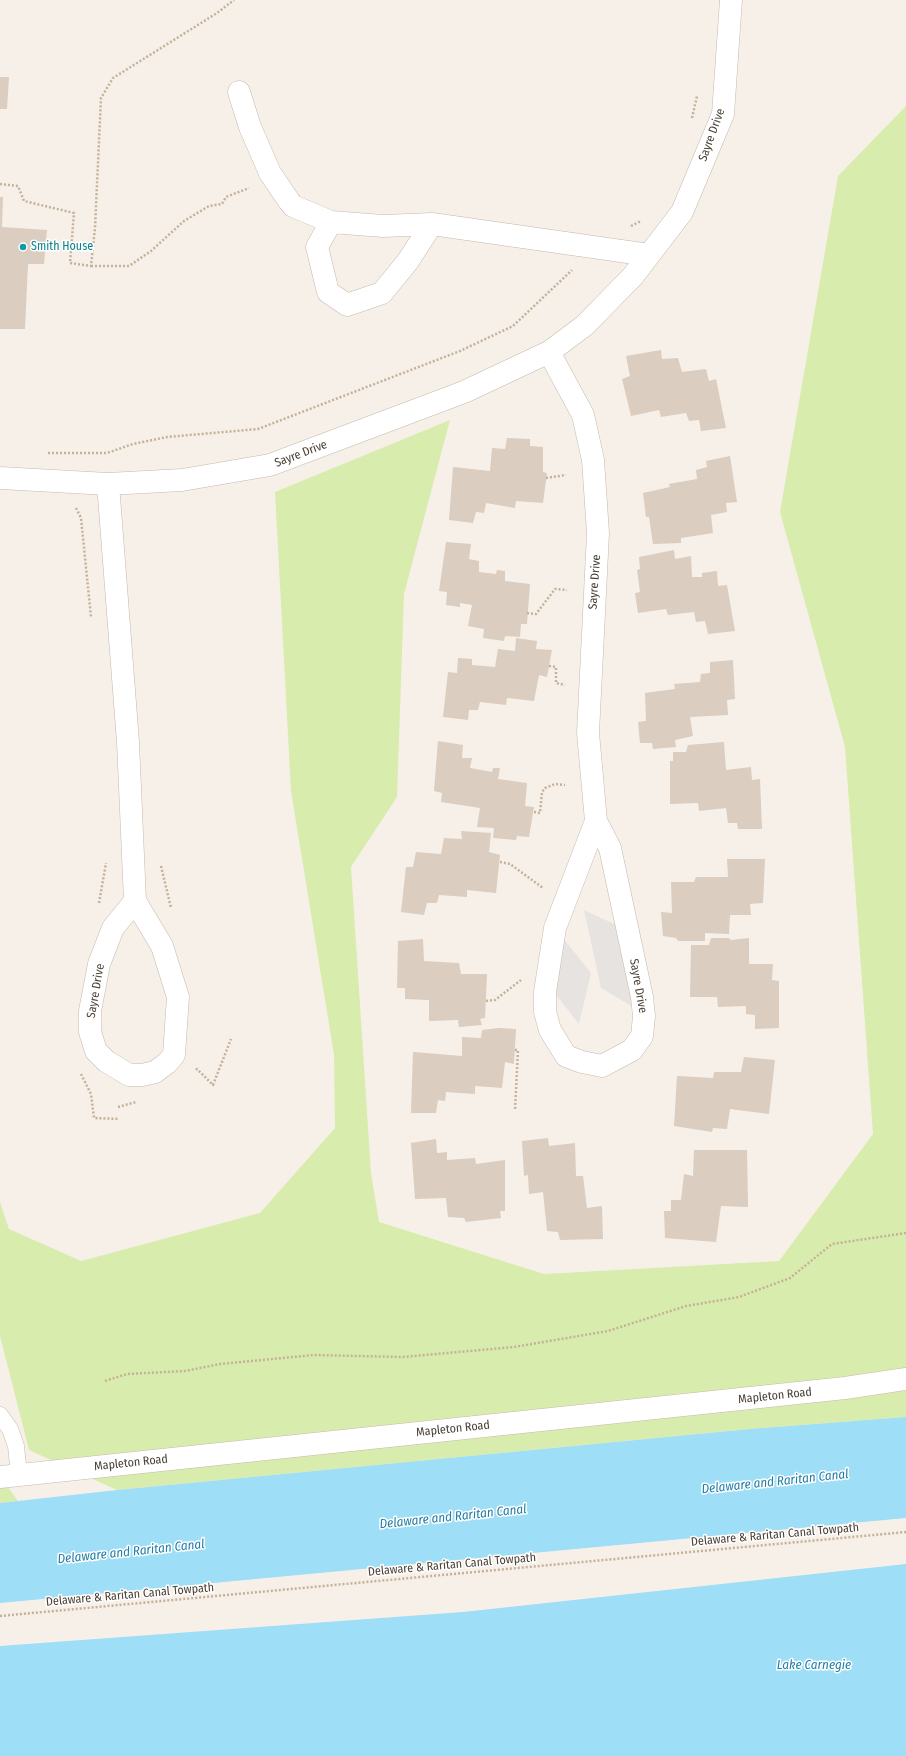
<!DOCTYPE html>
<html>
<head>
<meta charset="utf-8">
<style>
	body { margin:0 }
	canvas { display:block; background:#f6f0e8 }
</style>
</head>
<body>
<canvas width="906" height="1756"></canvas>
<script>
const context = document.querySelector('canvas').getContext('2d');
context.lineJoin = 'round';
function fillPath(path, color) { context.fillStyle = color; context.fill(path, 'evenodd'); }
const shape = rows => new Path2D(rows.map(r => 'M' + r).join(''));
function strokePath(path, color, width, dash) { context.strokeStyle = color; context.lineWidth = width; context.lineCap = dash ? 'butt' : 'round'; context.setLineDash(dash || []); context.stroke(path); }
function drawText(font, color, halo, rows, align = 'center') {
  context.font = font + ' "Fira Sans Condensed",sans-serif'; context.lineWidth = 3; context.setLineDash([]); context.textBaseline = 'middle'; context.strokeStyle = halo; context.fillStyle = color; for (const [text, x, y, turn = 0] of rows) {
    context.save(); context.translate(x, y); context.rotate((+turn || 0) * Math.PI / 180); context.textAlign = isNaN(turn) ? turn : align; if (halo) context.strokeText(text, 0, 0); context.fillText(text, 0, 0); context.restore();
  }
}
fillPath(shape([
	[906,106,906,1417,750,1429,117,1490,29,1450,0,1336,0,1202,9,1229,81,1261,260,1213,335,1128,334,1055,291,791,275,492,450,420,404,594,397,797,351,867,371,1173,379,1222,544,1274,779,1261,873,1134,845,747,780,512,838,176],
	[0,1476,18,1501,0,1503]
]), '#d8edad');
fillPath(shape([
	[584,910,627,930,643,1013,601,988],
	[555,928,591,973,579,1024,546,982]
]), '#e6e3e0');
fillPath(shape([
	[906,1417,906,1518,0,1603,0,1503,117,1490,750,1429],
	[906,1564,906,1756,0,1756,0,1646,463,1612]
]), '#9fdef7');
fillPath(shape([
	[0,77,9,77,7,109,0,109],
	[0,197,3,197,2,227,47,230,44,264,28,264,25,329,0,329],
	[661,350,662,359,678,358,682,372,706,369,709,381,716,379,726,428,701,431,699,420,689,421,686,413,661,417,659,410,631,416,622,379,630,376,626,356],
	[507,438,530,439,530,446,543,447,543,472,547,473,543,503,516,501,515,508,486,503,484,513,476,512,473,523,449,520,453,467,490,471,492,448,505,449],
	[730,456,737,502,726,503,727,512,711,515,713,533,681,538,681,543,653,544,649,517,646,517,643,493,670,487,669,484,697,479,696,470,707,467,706,461],
	[446,542,471,544,469,559,479,561,479,572,496,574,497,570,505,571,505,581,530,584,527,624,521,624,520,637,505,636,504,641,483,638,484,629,468,626,472,605,460,603,460,607,446,605,447,592,439,591],
	[674,550,675,559,691,556,692,577,702,577,702,573,717,571,718,586,727,585,735,631,708,634,705,621,696,622,694,612,668,615,666,609,638,613,635,593,640,592,637,570,640,569,639,557],
	[516,638,537,641,536,649,552,650,547,677,539,675,534,701,507,698,506,705,480,702,478,710,469,710,468,720,443,717,448,672,457,673,458,658,472,659,472,665,495,667,498,649,515,651],
	[733,660,735,699,727,700,728,715,690,717,693,736,675,740,676,747,653,749,652,743,640,743,638,722,646,721,645,693,675,689,674,684,700,682,701,674,710,673,710,662],
	[438,741,463,745,462,758,472,758,470,768,492,772,493,768,500,768,498,779,527,783,525,806,534,807,529,837,517,836,516,840,493,838,494,828,477,827,480,808,441,802,442,793,434,791],
	[724,742,726,770,751,767,752,780,760,779,762,829,738,829,737,823,728,823,726,808,699,811,698,803,670,804,670,761,673,761,673,752,686,752,688,745],
	[461,831,491,833,489,852,500,855,496,893,467,890,467,897,439,895,437,903,427,903,424,915,401,912,406,867,413,867,416,852,441,854,444,838,462,839],
	[727,859,765,859,763,903,750,904,751,915,730,915,729,934,705,933,705,941,678,941,676,938,663,936,661,912,672,913,671,882,694,882,696,877,728,877],
	[711,938,729,938,731,940,749,938,749,964,773,964,772,980,779,981,779,1028,755,1029,755,1015,746,1014,746,1006,718,1007,717,997,690,997,691,945,709,945],
	[423,939,424,961,459,963,461,974,487,974,485,1018,480,1019,482,1025,459,1027,458,1020,429,1021,429,1000,405,999,405,988,397,988,398,941],
	[499,1028,516,1029,514,1064,505,1062,502,1088,475,1086,475,1094,446,1092,445,1101,438,1100,436,1113,411,1113,413,1052,462,1056,462,1037,481,1038,482,1030],
	[744,1057,775,1060,769,1114,730,1109,727,1129,713,1128,712,1132,674,1126,677,1076,713,1078,714,1072,741,1072],
	[548,1138,549,1146,575,1143,576,1176,583,1176,587,1208,602,1206,603,1239,560,1240,558,1232,547,1231,543,1192,529,1194,528,1175,524,1176,522,1141],
	[436,1139,437,1153,447,1152,447,1160,475,1158,476,1164,505,1160,505,1211,500,1211,501,1218,466,1222,464,1218,448,1217,446,1198,415,1199,411,1143],
	[694,1150,747,1150,748,1207,721,1206,716,1242,665,1238,664,1211,671,1211,671,1200,681,1200,684,1174,693,1176]
]), '#dbcdbf');
const service = shape([
	[0,1415,10,1429,16,1446,19,1475]
]);
const minor = shape([
	[239,92,250,127,270,173,289,201,293,206,331,222],
	[432,224,408,261,382,293,347,305,328,292,317,247,331,222,383,226,432,224,649,255],
	[549,352,583,415,593,460,598,533,588,733,596,821,610,848,642,997,644,1016,642,1036,632,1050,602,1066,582,1062,566,1056,550,1030,545,1012,545,992,555,928,596,821],
	[0,478,108,484,182,480,270,465,464,392,549,352,584,326,633,276,682,212,723,114,731,0],
	[108,484,128,742,135,901,162,946,178,997,174,1055,167,1063,155,1072,142,1075,129,1075,106,1061,96,1051,90,1032,90,1011,99,964,113,928,135,901],
	[0,1477,845,1388,906,1379]
]);
strokePath(service, '#c5b9ad', 17);
strokePath(minor, '#c5b9ad', 23);
strokePath(shape([
	[692,118,697,96],
	[0,184,18,186,24,201,74,213,70,263,91,266,95,228,101,98,113,78,217,13,234,0],
	[631,226,641,221],
	[91,266,129,266,151,251,184,221,209,206,222,204,226,197,249,188],
	[48,453,107,453,133,444,167,437,258,429,460,351,513,326,572,270],
	[546,478,566,475],
	[76,508,81,518,91,617],
	[527,613,536,614,555,589,567,590],
	[549,666,556,667,556,683,565,685],
	[534,812,540,813,542,792,545,788,555,784,565,785],
	[500,862,510,864,543,888],
	[161,866,171,908],
	[99,903,106,863],
	[486,1001,495,1000,521,980],
	[515,1050,518,1050,515,1110],
	[196,1070,197,1069,213,1085,231,1039],
	[81,1074,91,1094,94,1118,119,1119],
	[118,1107,136,1102],
	[105,1381,127,1374,185,1371,220,1364,314,1355,403,1357,514,1347,608,1331,686,1306,739,1297,790,1278,832,1244,906,1233],
	[0,1616,906,1532]
]), '#c5b199', 2.5, [2, 2]);
strokePath(service, '#fff', 16);
strokePath(minor, '#fff', 22);
for (const [x, y, r, color] of [
	[23,247,4,"#0f9aa8"]
]) { const dot = new Path2D(); dot.arc(x, y, r, 0, 2 * Math.PI); context.fillStyle = color; context.fill(dot); strokePath(dot, '#fff', 1.5); }
drawText('12px', '#4a4036', '#fff', [
	["Sayre Drive",712,135,-70],
	["Sayre Drive",301,454,-21],
	["Sayre Drive",595,582,-86],
	["Sayre Drive",638,986,80],
	["Sayre Drive",96,991,-80],
	["Mapleton Road",775,1396,-6],
	["Mapleton Road",453,1429,-6],
	["Mapleton Road",131,1463,-6],
	["Delaware & Raritan Canal Towpath",775,1535,-5],
	["Delaware & Raritan Canal Towpath",452,1565,-5],
	["Delaware & Raritan Canal Towpath",130,1595,-5]
]);
drawText('12px', '#0d838f', '#fff', [
	["Smith House",31,247]
], 'left');
drawText('italic 13px', '#207ea7', '#fff', [
	["Delaware and Raritan Canal",775,1482,-6],
	["Delaware and Raritan Canal",453,1517,-6],
	["Delaware and Raritan Canal",131,1552,-6],
	["Lake Carnegie",814,1665]
]);
</script>
</body>
</html>
